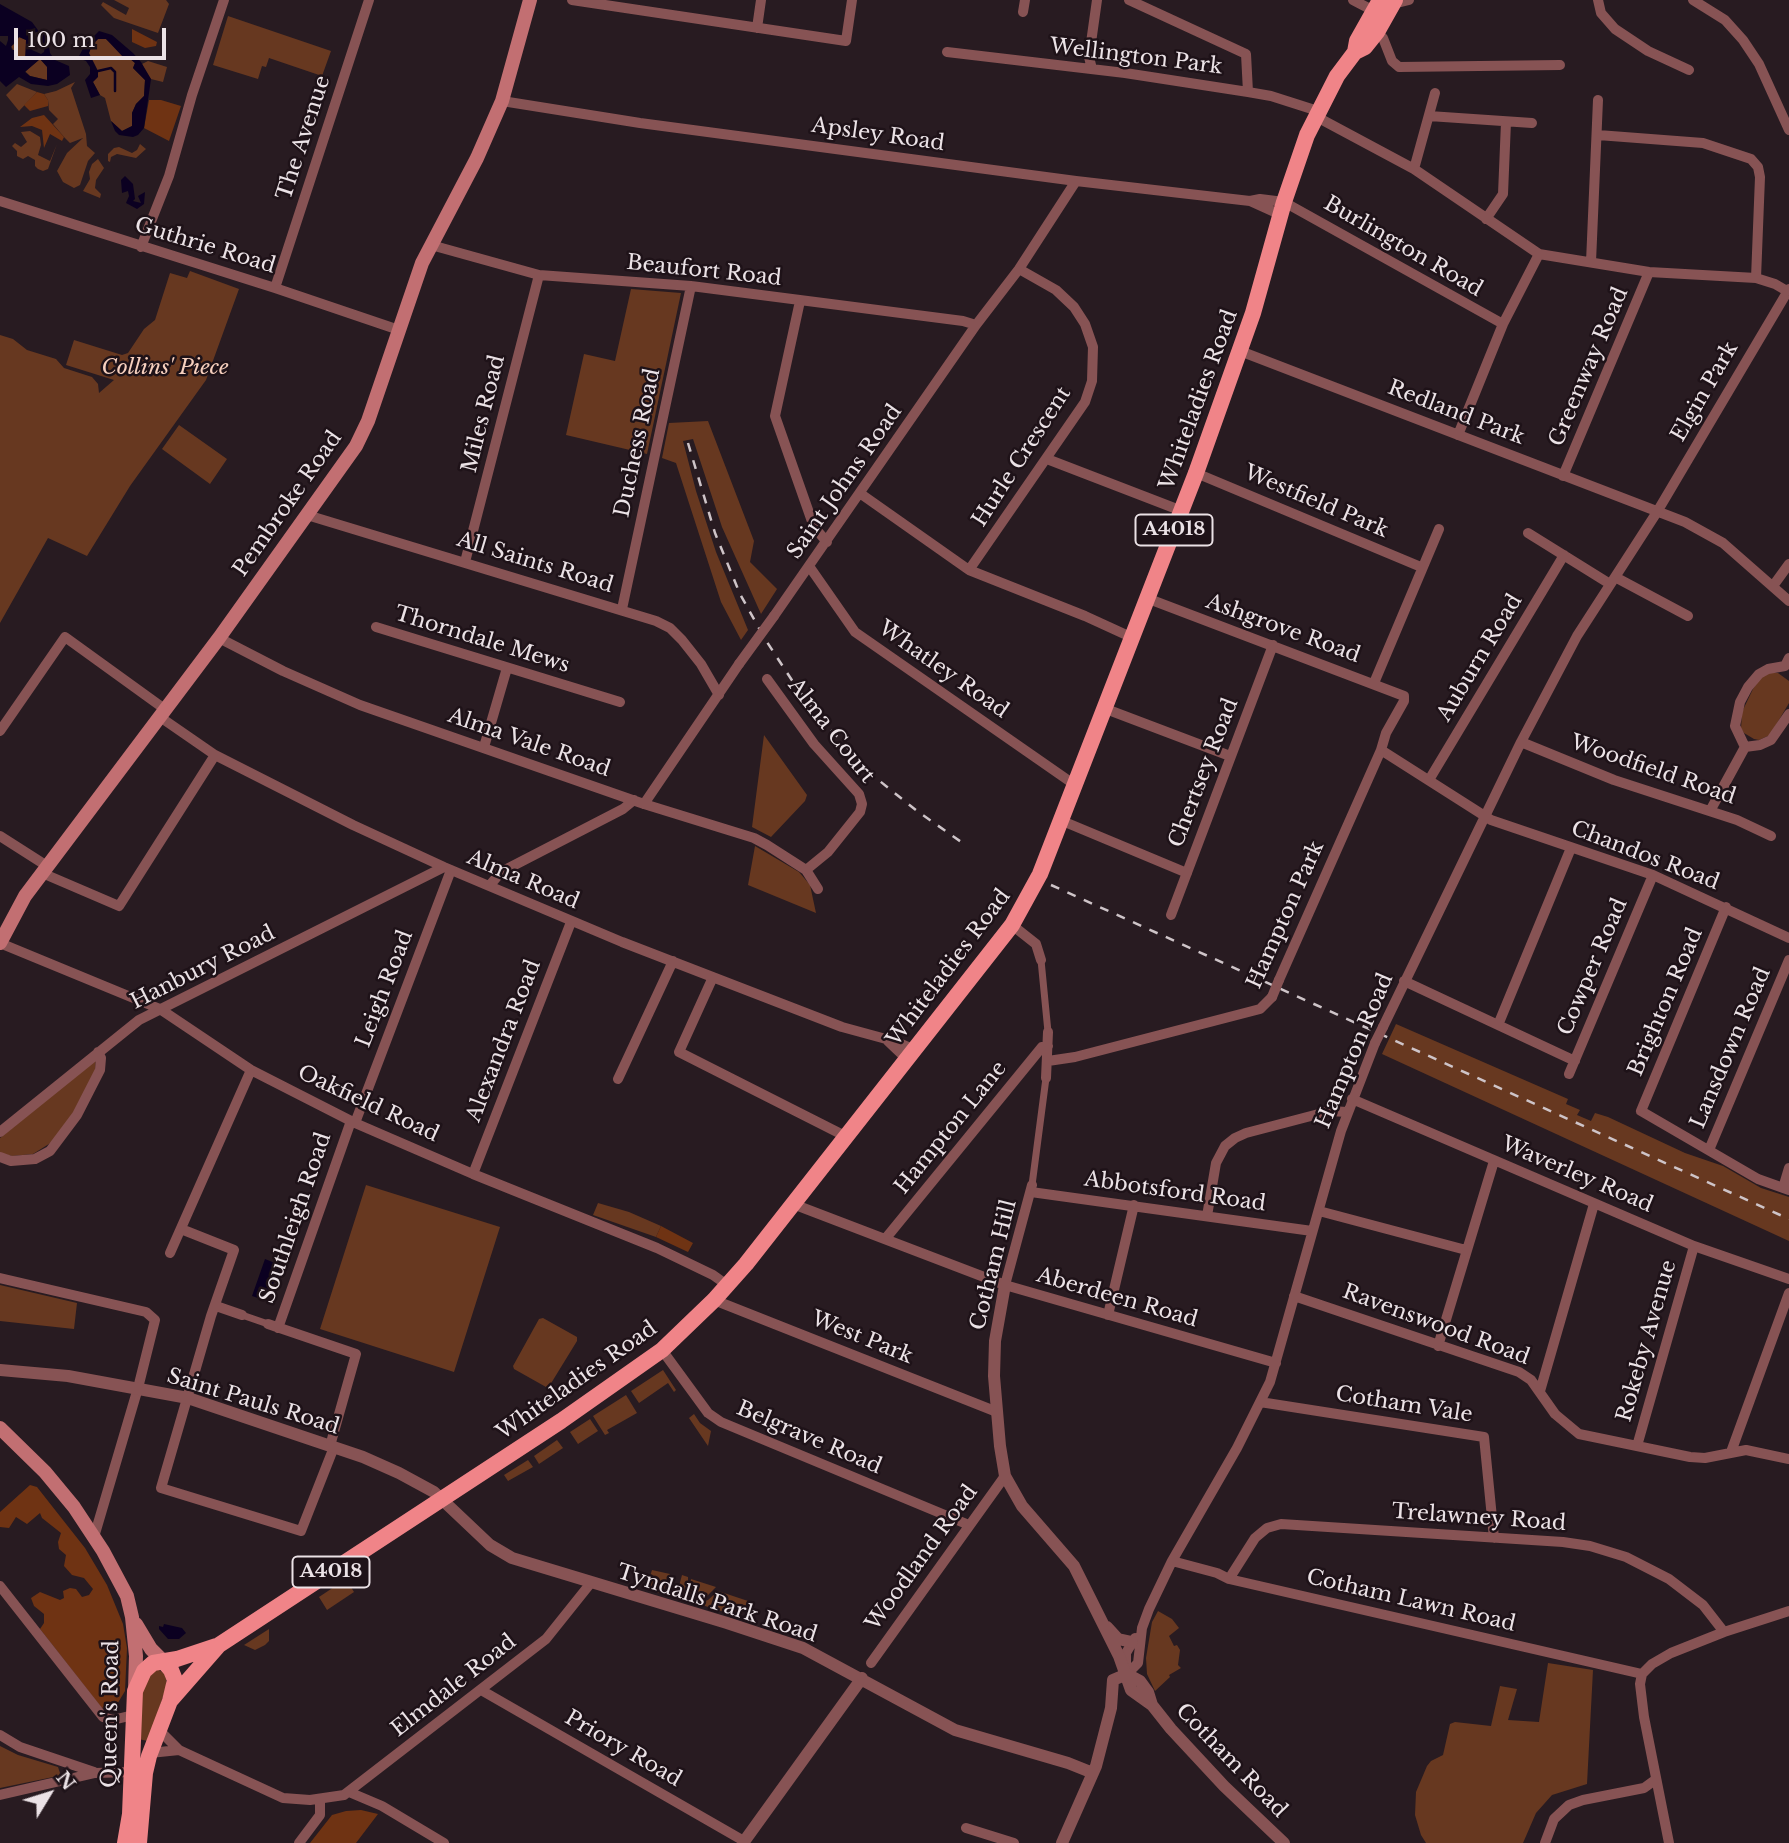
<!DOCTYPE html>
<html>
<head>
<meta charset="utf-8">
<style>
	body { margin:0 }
	#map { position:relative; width:1789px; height:1843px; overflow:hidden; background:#281b21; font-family:"Libre Baskerville",serif }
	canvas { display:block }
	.north { position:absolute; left:14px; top:1759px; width:70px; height:70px; -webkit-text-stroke:5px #1e1218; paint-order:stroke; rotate:52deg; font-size:19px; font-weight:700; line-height:28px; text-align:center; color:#ebe2e6 }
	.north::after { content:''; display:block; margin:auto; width:24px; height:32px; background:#ebe2e6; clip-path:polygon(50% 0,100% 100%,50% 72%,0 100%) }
	.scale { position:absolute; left:14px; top:28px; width:152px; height:32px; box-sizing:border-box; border:4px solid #ebe2e6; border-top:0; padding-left:9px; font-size:21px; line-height:24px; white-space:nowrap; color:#ebe2e6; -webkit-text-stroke:5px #1e1218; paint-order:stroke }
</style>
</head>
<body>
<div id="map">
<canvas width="1789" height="1843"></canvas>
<div class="north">N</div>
<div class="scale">100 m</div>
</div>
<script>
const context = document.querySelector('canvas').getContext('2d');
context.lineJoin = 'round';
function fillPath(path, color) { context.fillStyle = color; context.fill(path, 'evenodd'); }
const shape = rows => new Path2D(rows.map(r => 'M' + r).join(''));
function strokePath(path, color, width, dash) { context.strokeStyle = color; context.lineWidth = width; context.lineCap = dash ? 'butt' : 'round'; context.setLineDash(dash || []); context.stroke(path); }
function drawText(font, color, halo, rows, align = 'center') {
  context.font = font + ' "Libre Baskerville",serif'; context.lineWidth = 5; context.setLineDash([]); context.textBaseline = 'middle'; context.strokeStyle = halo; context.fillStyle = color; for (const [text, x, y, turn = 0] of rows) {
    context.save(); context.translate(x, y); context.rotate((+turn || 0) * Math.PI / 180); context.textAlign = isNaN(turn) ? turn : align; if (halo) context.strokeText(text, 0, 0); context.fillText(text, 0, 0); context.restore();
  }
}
fillPath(shape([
	[114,0,166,0,169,4,158,33,114,18,101,5,103,2,126,15,129,8],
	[228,16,331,51,322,76,269,58,266,67,262,66,258,79,213,65],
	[19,37,26,40,26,59,17,57,11,46,16,43],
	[98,39,106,39,128,57,135,63,133,68,145,80,144,96,136,104,132,113,132,126,122,131,111,121,105,98,100,95,93,82,89,53,92,45],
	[40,59,47,66,47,80,30,76,25,71],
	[148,61,167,67,163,82,151,79,146,73,142,64],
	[75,82,71,88,86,134,87,146,95,153,88,161,80,185,74,188,63,182,57,171,67,153,83,138,70,143,64,137,53,124,58,119,49,110,48,100,44,94,56,91],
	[17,84,37,92,19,111,6,95],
	[30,131,40,137,41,145,38,155,50,161,57,144,48,169,43,171,38,169,35,166,35,160,28,156,23,159,17,156,17,151,12,146,15,143,21,147,27,142,21,132],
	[140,144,146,149,136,158,117,154,111,157,110,162,108,161,108,154,114,148,119,147,132,153,137,150],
	[98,159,104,168,96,180,95,188,101,194,100,198,83,191,90,179,89,172,92,164],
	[190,271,239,289,206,380,130,486,87,556,48,538,0,623,0,335,13,339,27,350,56,359,64,368,92,377,98,384,99,393,114,380,66,365,74,340,122,355,128,353,144,329,155,320,170,273,187,278],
	[631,289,681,293,647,454,566,435,584,354,615,361],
	[708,421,754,541,750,562,777,589,761,614,722,527,693,439,683,441,696,491,716,552,748,630,741,640,721,602,676,463,662,458,669,423],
	[179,425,227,459,210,484,162,449],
	[1768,673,1778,673,1789,681,1789,703,1770,735,1759,740,1754,739,1744,733,1741,729,1742,712,1753,689,1762,676],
	[764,735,807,795,805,801,771,837,752,827],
	[755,846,799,872,810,885,816,913,748,885],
	[1396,1024,1568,1099,1566,1104,1580,1110,1577,1115,1591,1121,1595,1113,1608,1117,1685,1153,1723,1166,1761,1188,1789,1197,1789,1241,1382,1054],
	[96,1058,95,1073,74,1114,52,1142,33,1154,12,1156,0,1153,0,1138],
	[366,1185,500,1227,454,1372,320,1329],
	[598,1203,629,1212,661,1226,656,1237,593,1215],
	[0,1285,77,1303,74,1329,0,1321],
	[543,1318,577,1337,577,1341,550,1385,546,1387,514,1369,513,1366,539,1319],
	[663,1370,676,1390,674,1392,668,1383,639,1403,631,1391],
	[626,1395,637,1413,607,1430,609,1433,605,1435,593,1416],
	[694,1414,700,1423,711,1431,708,1446,689,1418],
	[590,1419,598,1431,578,1444,570,1432],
	[557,1440,563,1448,539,1464,534,1456],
	[528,1460,533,1467,508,1481,504,1475],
	[652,1570,670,1574,662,1594,646,1589],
	[682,1575,688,1577,688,1594,691,1599,697,1600,696,1603,676,1597],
	[346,1579,354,1592,327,1610,319,1597],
	[691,1579,716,1587,705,1598,695,1598,689,1592],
	[718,1591,748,1601,740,1617,702,1605,703,1602,708,1600],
	[1158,1611,1172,1619,1179,1628,1169,1636,1174,1646,1177,1645,1180,1650,1178,1665,1181,1668,1169,1675,1170,1677,1155,1691,1147,1674,1146,1658,1152,1622],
	[269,1629,269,1641,265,1645,255,1650,244,1645],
	[1548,1663,1593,1670,1587,1784,1552,1795,1536,1813,1523,1843,1426,1843,1421,1835,1415,1815,1416,1792,1427,1766,1431,1761,1443,1755,1450,1724,1455,1722,1491,1726,1500,1686,1517,1689,1508,1720,1539,1722],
	[153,1670,159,1670,165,1674,167,1685,148,1741,138,1739,142,1687],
	[0,1746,18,1755,58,1767,60,1773,58,1776,0,1788]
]), '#673820');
fillPath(shape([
	[132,29,157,42,156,46,145,48,132,42],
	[37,92,44,94,48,100,48,106,30,111,24,105],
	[149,100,161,100,181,106,169,141,144,128],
	[44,115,64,137,62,141,50,134,44,148,42,130,32,126,20,127,32,118],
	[661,1226,693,1243,688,1252,656,1237],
	[30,1485,37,1487,85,1548,107,1585,123,1624,127,1648,125,1691,116,1706,107,1710,101,1707,40,1629,44,1623,44,1614,34,1606,31,1598,40,1592,60,1600,64,1598,63,1591,70,1588,76,1589,82,1597,89,1595,93,1589,84,1578,72,1575,64,1566,66,1555,59,1549,58,1542,61,1533,42,1518,40,1513,27,1524,16,1517,9,1528,0,1527,0,1512],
	[361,1810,378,1814,356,1843,310,1843,332,1815,346,1811]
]), '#6f3313');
fillPath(shape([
	[0,4,32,22,40,33,44,34,48,40,50,53,55,60,69,66,70,75,57,84,48,86,31,84,19,77,6,87,0,81,0,41,6,46,8,40,8,36,0,36],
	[31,30,34,33,37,32,45,46,44,52,41,54,32,50,28,35],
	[19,37,26,40,25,59,17,57,16,50,12,50,11,47],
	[40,59,47,67,47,80,30,76,25,72],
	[99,31,112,35,133,53,141,62,151,79,144,128,138,135,133,137,119,135,115,131,111,121,122,131,132,126,132,113,136,104,144,96,145,80,133,68,135,63,128,57,123,57,106,39,98,39,92,45,89,53,98,71,98,77,93,82,100,95,91,98,85,80,90,74,90,67,86,61,78,58,85,45],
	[125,176,133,184,135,199,133,201,141,203,138,196,145,192,144,204,137,209,126,203,129,196,128,191,122,193,121,180],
	[265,1259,280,1265,267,1301,252,1296],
	[164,1624,182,1628,186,1633,179,1639,168,1639,159,1629,159,1626,163,1627]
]), '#0b0021');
strokePath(shape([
	[98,71,111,68,115,72,115,91]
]), '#0b0021', 2.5);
strokePath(shape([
	[1041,960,1048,1032],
	[1032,1185,1046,1078],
	[242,1315,268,1324]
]), '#875354', 7);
strokePath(shape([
	[572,0,846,41,852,0],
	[1129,0,1246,54,1248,92],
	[1353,0,1374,11],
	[1598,0,1601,13,1615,29,1648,51,1689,70],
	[1693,0,1725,20,1743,40,1759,64,1789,130],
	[1393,4,1409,0],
	[1023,12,1025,0],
	[757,28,761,0],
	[1377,32,1383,38,1392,61,1399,67,1560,65],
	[947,52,1125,73,1248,92,1271,96,1318,111],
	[1092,69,1089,57,1097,0],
	[502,101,640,123,1076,181,1250,201,1260,199,1284,202,1503,324],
	[1315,116,1414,169,1539,254,1649,272,1756,278,1775,284,1787,291],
	[1429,116,1532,123],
	[1598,135,1703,143,1751,159,1758,167,1760,177,1756,278],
	[1414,169,1435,93],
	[0,201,275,288,399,330],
	[1250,201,1281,215],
	[1486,219,1503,194,1506,122],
	[431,245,539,275,691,286,963,321,976,325],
	[141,247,169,176,192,95,224,0],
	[1591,262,1598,100],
	[275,288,369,0],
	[800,301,775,416,814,527,827,542],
	[1240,351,1685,522,1723,543,1789,601],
	[1458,435,1503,324,1539,254],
	[1047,459,1182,511],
	[1196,473,1421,567],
	[1563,476,1649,272],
	[861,494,969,570,1085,616,1133,638],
	[307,515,656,621,670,628,682,640,701,664,719,695],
	[1528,533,1610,584],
	[465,562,539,275],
	[809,566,855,632,1075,785],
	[969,570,1085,402,1092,381,1093,347,1085,324,1074,307,1056,290,1019,269],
	[1615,577,1688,616],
	[1773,586,1789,564],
	[1149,599,1404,696,1404,701,1386,733,1381,750,1279,980],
	[622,609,691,286],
	[774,616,976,325,1019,269,1076,181],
	[376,627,620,702],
	[219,638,283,671,360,705,644,804,754,838,767,845,806,870,818,889],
	[767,679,814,744,859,794,862,804,860,812,828,852,806,870],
	[1374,683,1439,529],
	[1106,709,1230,756],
	[160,717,215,755,353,825,444,867,622,942,842,1027,897,1042,915,1050],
	[0,731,65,637,166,710],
	[1521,742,1614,780,1737,820,1771,836],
	[484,747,507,668],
	[1745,747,1735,726,1740,702,1748,687,1759,674,1768,669,1785,666,1789,658],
	[1745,747,1760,745,1771,740,1789,714],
	[1381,750,1491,820,1653,875,1789,938],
	[1429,780,1564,555],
	[644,804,739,664],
	[1710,811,1745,747],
	[1060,820,1187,873],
	[0,836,47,866],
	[42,873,119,906,215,755],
	[490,885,501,872,623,809,634,800],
	[1726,907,1641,1111,1758,1179,1789,1190],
	[1171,915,1273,645],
	[1012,925,1036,944,1041,960],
	[0,943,160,1009,251,1070,355,1123,473,1174,657,1248,713,1275,727,1285],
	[713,977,679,1052,847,1137],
	[1404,981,1575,1061],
	[1498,1025,1571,848],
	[1383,1027,1521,742,1577,636,1657,512,1789,289],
	[888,1041,908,1060],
	[1048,1061,1075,1057,1260,1009,1272,997],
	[1569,1074,1653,875],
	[1046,1078,1048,1032],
	[618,1079,673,961],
	[1352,1099,1694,1246,1789,1279],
	[355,1123,451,870],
	[0,1132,139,1020,444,867],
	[1709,1150,1789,960],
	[0,1157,11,1161,35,1159,50,1151,77,1115,100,1070,101,1058,98,1052],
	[473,1174,571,922],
	[1783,1188,1789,1168],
	[1031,1192,1312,1231],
	[793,1204,1005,1285,1276,1363],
	[1319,1211,1466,1250],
	[1207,1216,1216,1163,1225,1146,1235,1138,1246,1133,1330,1111,1347,1112],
	[181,1229,234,1250,211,1316,161,1488,301,1531,334,1447],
	[886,1238,1042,1047,1048,1046],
	[170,1253,251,1070],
	[0,1278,146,1312,155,1320,138,1388,94,1537],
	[1005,1285,1032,1185],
	[1294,1296,1519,1372,1531,1380,1555,1414,1579,1434,1690,1457,1705,1458,1746,1450,1789,1459],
	[714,1300,997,1412],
	[216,1306,242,1315],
	[1108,1315,1134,1205],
	[268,1324,356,1354,330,1446],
	[278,1328,351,1121],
	[1438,1346,1494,1161],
	[662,1350,708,1413,721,1422,969,1525],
	[1540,1391,1594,1204],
	[1260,1402,1484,1437,1494,1538],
	[1637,1446,1694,1246],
	[1731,1452,1789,1293],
	[1172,1561,1217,1573,1229,1579,1642,1674],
	[1229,1579,1255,1538,1267,1528,1281,1524,1563,1542,1590,1546,1626,1557,1669,1579,1703,1605,1724,1632],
	[0,1586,103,1717,113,1720,133,1715],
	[871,1663,1005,1476],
	[1126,1670,1126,1653,1135,1638],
	[1127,1674,1138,1663,1142,1628,1149,1609,1172,1561,1237,1448,1270,1382,1341,1131,1375,1043],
	[481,1690,744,1841],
	[159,1730,179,1750,283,1798,310,1800,344,1795,546,1639,590,1584],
	[0,1735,20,1747,94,1772],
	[150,1753,179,1750],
	[349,1792,382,1806,444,1843],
	[0,1795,95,1773,131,1772],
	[966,1828,1014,1843],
	[299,1843,320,1815,320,1799],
	[1545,1843,1554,1819,1569,1805,1583,1800,1644,1788,1655,1780],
	[1669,1843,1644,1717,1640,1684,1642,1674,1652,1664,1671,1653,1724,1632,1789,1611]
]), '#875354', 10);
strokePath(shape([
	[1005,1285,995,1341,994,1376,1000,1446,1005,1476,1022,1506,1074,1566,1119,1656,1131,1690,1152,1705,1171,1729,1224,1786,1284,1843],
	[0,1370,68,1376,188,1398,363,1457,399,1473,434,1492,490,1545,512,1558,727,1623,803,1648,955,1730,1068,1763,1093,1773],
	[1107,1627,1118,1639,1132,1642],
	[1127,1674,1140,1681,1148,1692,1152,1705],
	[743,1843,862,1678],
	[1062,1843,1096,1766,1111,1708,1113,1680,1127,1674]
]), '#875354', 12);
strokePath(shape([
	[0,943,25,896,219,638,356,446,368,421,422,263,477,158,502,101,530,0],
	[0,1428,45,1472,74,1507,103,1551,127,1596,132,1617,136,1656,135,1689],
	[136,1624,151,1649,163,1661]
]), '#c26f72', 14);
strokePath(shape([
	[1355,52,1357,41,1380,0],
	[170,1701,219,1645,561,1421,662,1350,714,1300,746,1264,1012,925,1040,874,1196,473,1253,313,1284,202,1307,135,1337,76,1355,52,1365,47,1377,32,1395,0],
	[125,1843,130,1814,135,1691,144,1671,153,1663,177,1659,216,1646],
	[139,1843,145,1773,149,1756,170,1701,175,1680,171,1670,163,1661]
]), '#f08488', 16);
strokePath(shape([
	[688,443,715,533,740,594,765,639,797,688,816,713,871,774,917,811,967,846],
	[1051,885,1789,1219]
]), '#cec4c8', 2.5, [9, 9]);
strokePath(shape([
	[739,664,774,616],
	[1272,997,1279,980],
	[1375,1043,1383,1027]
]), '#875354', 10);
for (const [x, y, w] of [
	[1174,530,77],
	[331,1572,77]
]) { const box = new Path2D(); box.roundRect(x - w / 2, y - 15.5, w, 31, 5); context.fillStyle = '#1e1218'; context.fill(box); strokePath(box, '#ebe2e6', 2); }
drawText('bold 19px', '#ebe2e6', null, [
	["A4018",1174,530],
	["A4018",331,1572]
]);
drawText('21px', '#ebe2e6', '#1e1218', [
	["Wellington Park",1136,57,7],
	["Apsley Road",878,135,8],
	["The Avenue",304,138,-72],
	["Guthrie Road",205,246,17],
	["Burlington Road",1403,247,30],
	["Beaufort Road",704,271,6],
	["Greenway Road",1589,367,-67],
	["Elgin Park",1705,392,-60],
	["Whiteladies Road",1199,400,-70],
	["Redland Park",1456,413,21],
	["Miles Road",484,414,-76],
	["Duchess Road",638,443,-78],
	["Hurle Crescent",1022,457,-57],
	["Saint Johns Road",845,482,-55],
	["Westfield Park",1316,502,23],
	["Pembroke Road",288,504,-55],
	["All Saints Road",535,563,17],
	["Ashgrove Road",1283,629,20],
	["Thorndale Mews",482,640,17],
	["Auburn Road",1480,658,-59],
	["Whatley Road",943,670,35],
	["Alma Court",831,731,52],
	["Alma Vale Road",529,743,19],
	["Woodfield Road",1653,770,19],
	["Chertsey Road",1204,773,-69],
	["Chandos Road",1645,856,21],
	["Alma Road",523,880,23],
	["Hampton Park",1286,915,-66],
	["Cowper Road",1593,967,-67],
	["Hanbury Road",203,968,-27],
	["Whiteladies Road",949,968,-53],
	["Leigh Road",385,989,-69],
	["Brighton Road",1666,1002,-67],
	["Alexandra Road",504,1041,-69],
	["Lansdown Road",1731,1048,-67],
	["Hampton Road",1355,1051,-67],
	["Oakfield Road",368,1104,25],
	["Hampton Lane",951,1128,-51],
	["Waverley Road",1577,1175,23],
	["Abbotsford Road",1175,1192,8],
	["Southleigh Road",296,1218,-71],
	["Cotham Hill",994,1265,-76],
	["Aberdeen Road",1117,1298,16],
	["Ravenswood Road",1436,1325,20],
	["West Park",862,1338,22],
	["Rokeby Avenue",1647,1341,-74],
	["Whiteladies Road",577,1381,-35],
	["Saint Pauls Road",253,1402,17],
	["Cotham Vale",1404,1405,9],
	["Belgrave Road",809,1438,23],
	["Trelawney Road",1479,1518,4],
	["Woodland Road",922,1558,-54],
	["Cotham Lawn Road",1411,1601,13],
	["Tyndalls Park Road",717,1604,18],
	["Elmdale Road",454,1686,-38],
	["Queen's Road",111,1714,-89],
	["Priory Road",623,1749,30],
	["Cotham Road",1231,1761,46]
]);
drawText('italic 21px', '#f7d0be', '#1e1218', [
	["Collins' Piece",165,368]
]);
</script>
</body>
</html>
